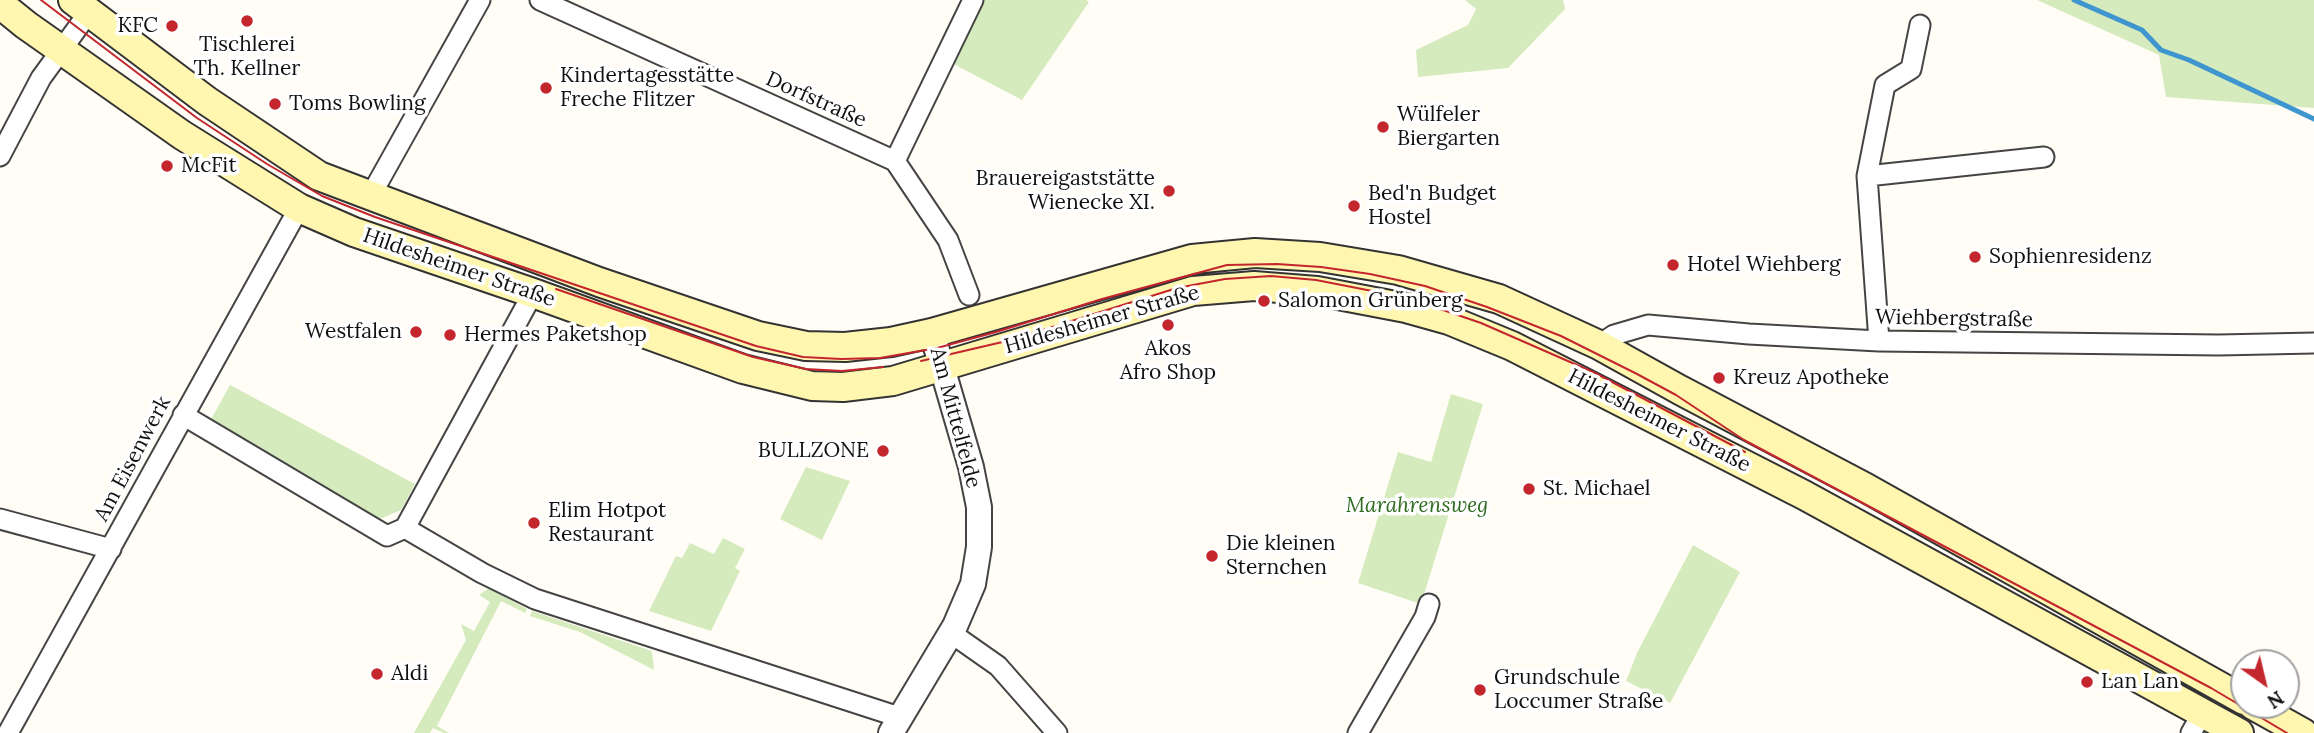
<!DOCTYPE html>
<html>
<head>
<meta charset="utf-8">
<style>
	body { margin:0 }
	#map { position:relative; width:2314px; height:733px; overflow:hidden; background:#fffdf5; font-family:Lora,serif }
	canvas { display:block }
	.north { position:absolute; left:2230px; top:649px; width:70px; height:70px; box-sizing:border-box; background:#fff; border:2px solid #a0a0a0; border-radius:50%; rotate:146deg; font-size:19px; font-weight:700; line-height:28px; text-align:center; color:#111 }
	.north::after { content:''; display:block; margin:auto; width:24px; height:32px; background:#c4262e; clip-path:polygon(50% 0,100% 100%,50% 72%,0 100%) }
</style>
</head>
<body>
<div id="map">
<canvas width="2314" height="733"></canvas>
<div class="north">N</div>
</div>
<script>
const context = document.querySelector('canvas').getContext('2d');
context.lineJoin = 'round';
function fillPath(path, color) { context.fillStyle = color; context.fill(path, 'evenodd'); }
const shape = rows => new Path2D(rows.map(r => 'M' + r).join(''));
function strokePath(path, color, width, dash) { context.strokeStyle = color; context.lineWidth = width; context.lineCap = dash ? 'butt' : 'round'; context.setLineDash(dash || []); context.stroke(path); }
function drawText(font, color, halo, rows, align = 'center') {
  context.font = font + ' Lora,serif'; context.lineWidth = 7; context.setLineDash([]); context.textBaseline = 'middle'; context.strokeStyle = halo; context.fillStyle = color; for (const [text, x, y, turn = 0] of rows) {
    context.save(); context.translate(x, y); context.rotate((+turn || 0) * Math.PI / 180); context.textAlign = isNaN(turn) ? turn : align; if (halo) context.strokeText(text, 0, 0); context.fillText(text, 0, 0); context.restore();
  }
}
fillPath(shape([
	[973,0,1086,0,1089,2,1022,100,944,59],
	[1465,0,1563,0,1565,9,1508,68,1418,77,1416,50,1468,25,1476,9],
	[2037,0,2314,0,2314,108,2166,97,2159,55],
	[230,385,415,484,401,510,375,521,209,423],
	[1451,394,1483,404,1421,604,1358,583,1398,452,1431,462],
	[806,467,850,481,822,540,780,519],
	[723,538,745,549,735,568,740,571,711,631,649,611,676,556,682,558,690,543,714,554],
	[1693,545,1740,572,1670,703,1626,681,1637,653],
	[489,588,527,609,525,613,501,601,437,726,449,733,444,733,433,728,430,733,414,733,466,640,461,624,474,631,490,602,479,595],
	[532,611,652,651,654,670,580,632,530,616]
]), '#d5ebbd');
strokePath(shape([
	[2074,0,2142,30,2161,50,2189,60,2314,119]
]), '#3f96cf', 5);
const minor = shape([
	[540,0,895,161,948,240,969,295],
	[0,156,41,78,89,12],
	[895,161,973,0],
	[1867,176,2044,157],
	[371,195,480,0],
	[1879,341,1867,176,1885,85,1911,69,1920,25],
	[1599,345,1614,335,1648,325,1749,334,1879,341,2219,345,2314,343],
	[183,415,387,536,405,528,482,573,535,599,899,717],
	[0,519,111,549],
	[405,528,533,293],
	[951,633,998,666,1057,733],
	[8,733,299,208],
	[1358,733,1425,617,1429,604],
	[2191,733,2203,712]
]);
const tertiary = shape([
	[891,733,955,626,973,584,979,547,979,507,971,467,932,333]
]);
const secondary = shape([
	[73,0,207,101,319,176,599,282,758,336,806,346,845,347,891,342,932,333,1192,259,1255,253,1320,257,1398,270,1499,299,1599,345,1680,390,1866,488,2244,700],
	[0,4,26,25,182,135,299,208,354,232,533,293,743,369,812,386,843,387,893,381,1193,291,1254,286,1317,291,1406,308,1449,320,1512,346,1804,495,2239,733],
	[2253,705,2303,733]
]);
strokePath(minor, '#444', 23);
strokePath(tertiary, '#444', 28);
strokePath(secondary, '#333', 32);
strokePath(minor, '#fff', 19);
strokePath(tertiary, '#fff', 24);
strokePath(secondary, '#fff6b0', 28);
strokePath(shape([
	[41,0,197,118,267,164,322,196,375,217,756,346,803,357,841,359,880,358,937,348,996,332,1102,299,1227,265,1277,264,1321,267,1370,274,1425,286,1487,307,1561,336,1637,374,1676,395,1744,440,2211,688,2287,733],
	[556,289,753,357,806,369,842,371,883,367],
	[921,361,1011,340,1177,288,1225,279,1271,276,1316,280,1408,298,1481,323,1593,372,1745,452]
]), '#c4262e', 2);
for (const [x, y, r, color] of [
	[247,21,7,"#c4262e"],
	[172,26,7,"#c4262e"],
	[546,88,7,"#c4262e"],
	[275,104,7,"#c4262e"],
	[1383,127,7,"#c4262e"],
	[167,166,7,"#c4262e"],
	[1169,191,7,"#c4262e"],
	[1354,206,7,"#c4262e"],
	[1975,257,7,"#c4262e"],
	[1673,265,7,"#c4262e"],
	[1264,301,7,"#c4262e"],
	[1168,325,7,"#c4262e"],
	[416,332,7,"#c4262e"],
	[450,335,7,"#c4262e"],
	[1719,378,7,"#c4262e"],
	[883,451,7,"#c4262e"],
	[1529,489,7,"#c4262e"],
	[534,523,7,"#c4262e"],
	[1212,556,7,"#c4262e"],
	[377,674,7,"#c4262e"],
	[2087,682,7,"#c4262e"],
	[1480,690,7,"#c4262e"]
]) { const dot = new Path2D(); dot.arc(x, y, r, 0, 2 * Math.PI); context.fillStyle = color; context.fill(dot); strokePath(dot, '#fff', 2.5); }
drawText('21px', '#111', '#fff', [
	["KFC",158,26,"right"],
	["Tischlerei",247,45,"center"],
	["Th. Kellner",247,69,"center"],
	["Kindertagesstätte",560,76],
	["Freche Flitzer",560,100],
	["Toms Bowling",289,104],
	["Wülfeler",1397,115],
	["Biergarten",1397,139],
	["McFit",181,166],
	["Brauereigaststätte",1155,179,"right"],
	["Wienecke XI.",1155,203,"right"],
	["Bed'n Budget",1368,194],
	["Hostel",1368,218],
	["Sophienresidenz",1989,257],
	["Hotel Wiehberg",1687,265],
	["Salomon Grünberg",1278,301],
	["Westfalen",402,332,"right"],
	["Hermes Paketshop",464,335],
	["Akos",1168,349,"center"],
	["Afro Shop",1168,373,"center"],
	["Kreuz Apotheke",1733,378],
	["BULLZONE",869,451,"right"],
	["St. Michael",1543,489],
	["Elim Hotpot",548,511],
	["Restaurant",548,535],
	["Die kleinen",1226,544],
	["Sternchen",1226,568],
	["Aldi",391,674],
	["Grundschule",1494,678],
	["Loccumer Straße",1494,702],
	["Lan Lan",2101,682]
], 'left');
drawText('21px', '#111', '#fff', [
	["Dorfstraße",816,100,24],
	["Hildesheimer Straße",459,268,19],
	["Wiehbergstraße",1954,319,1],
	["Hildesheimer Straße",1102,320,-16],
	["Am Mittelfelde",955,418,75],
	["Hildesheimer Straße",1659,421,27],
	["Am Eisenwerk",133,459,-62]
]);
drawText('italic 21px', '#2f6b1f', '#fff', [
	["Marahrensweg",1417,506]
]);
</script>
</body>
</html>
